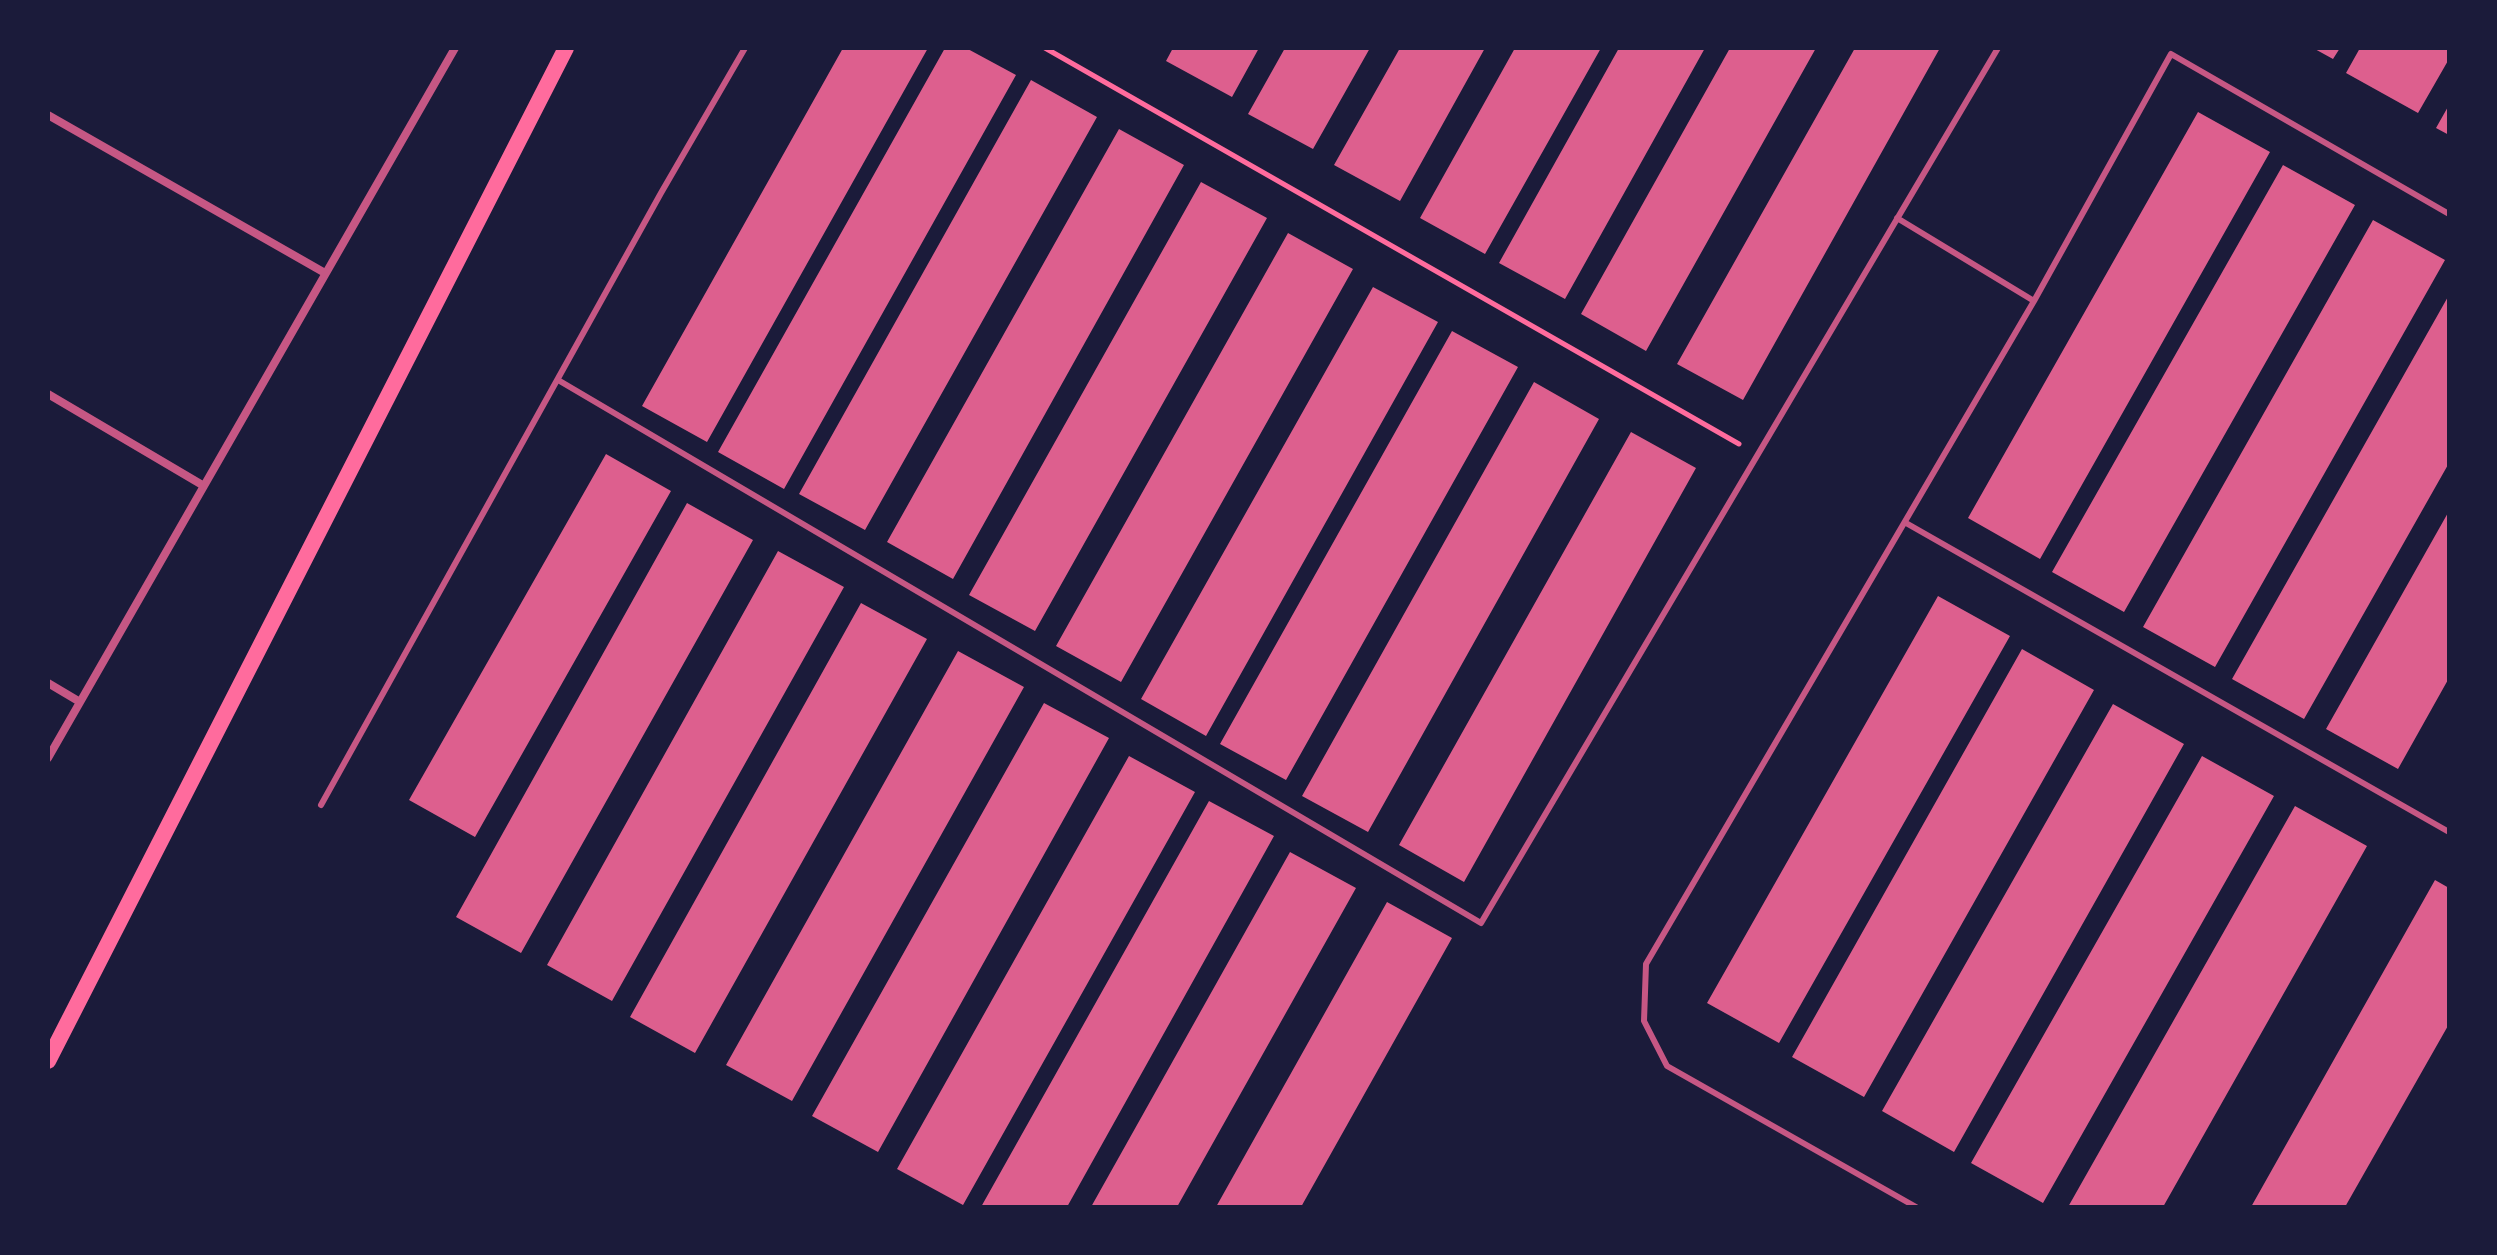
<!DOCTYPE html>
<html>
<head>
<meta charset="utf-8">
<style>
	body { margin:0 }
	#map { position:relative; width:2497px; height:1255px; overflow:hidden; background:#1b1b3a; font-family:Commissioner,sans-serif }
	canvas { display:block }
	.frame { position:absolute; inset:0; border:50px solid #1b1b3a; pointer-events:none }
</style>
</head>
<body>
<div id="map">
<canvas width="2497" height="1255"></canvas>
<div class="frame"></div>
</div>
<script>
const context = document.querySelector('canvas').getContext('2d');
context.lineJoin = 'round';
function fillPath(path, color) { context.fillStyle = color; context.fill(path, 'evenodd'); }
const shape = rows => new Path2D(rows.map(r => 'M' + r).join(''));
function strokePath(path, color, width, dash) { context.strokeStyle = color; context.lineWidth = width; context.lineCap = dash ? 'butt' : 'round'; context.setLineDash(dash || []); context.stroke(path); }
fillPath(shape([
	[843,48,928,48,707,442,642,406],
	[945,48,966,48,1016,75,784,489,718,452],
	[1173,48,1259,48,1232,97,1166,61],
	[1285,48,1370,48,1313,149,1248,114],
	[1400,48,1485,48,1400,201,1334,165],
	[1515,48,1601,48,1485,254,1420,218],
	[1619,48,1705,48,1565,299,1499,263],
	[1730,48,1816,48,1646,351,1581,314],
	[1855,48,1940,48,1743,400,1677,364],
	[2313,48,2340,48,2333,59],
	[2360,48,2449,48,2449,59,2418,113,2346,73],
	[1031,80,1097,117,865,530,799,494],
	[2449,105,2449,135,2436,128],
	[2198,112,2270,152,2040,559,1968,518],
	[1119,129,1184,165,953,579,887,542],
	[2283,165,2355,205,2124,612,2052,572],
	[1201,182,1267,218,1035,631,969,595],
	[2373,220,2445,260,2215,667,2143,627],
	[1288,233,1353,269,1121,682,1056,646],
	[1373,287,1438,322,1206,736,1141,699],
	[2449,295,2449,463,2304,719,2232,679],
	[1452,331,1518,367,1286,780,1220,744],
	[1534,382,1599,419,1368,832,1302,796],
	[1631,432,1696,468,1464,882,1399,845],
	[606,454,671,491,475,837,409,800],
	[687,503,753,540,521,953,456,917],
	[2449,511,2449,678,2398,769,2326,729],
	[778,551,844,587,612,1001,547,965],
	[1938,596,2010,636,1779,1043,1707,1003],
	[861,603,927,639,695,1053,630,1017],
	[2022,649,2094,690,1864,1097,1792,1057],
	[958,651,1024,687,792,1101,726,1065],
	[1044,703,1109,738,878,1152,812,1116],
	[2113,704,2184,744,1954,1152,1882,1111],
	[1129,756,1195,792,963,1205,897,1169],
	[2202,756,2274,796,2043,1203,1971,1163],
	[1209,801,1274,836,1067,1207,981,1207],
	[2295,806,2367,846,2163,1207,2068,1207],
	[1290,852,1356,888,1177,1207,1091,1207],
	[2435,880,2449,888,2449,1024,2345,1207,2251,1207],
	[1387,902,1452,938,1301,1207,1216,1207]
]), '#dd5f8e');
strokePath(shape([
	[1045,48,1739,444]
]), '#ff6b9d', 5);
strokePath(shape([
	[1897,218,2034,301],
	[558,380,1481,923,1998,48],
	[1906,523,2449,832],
	[321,805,661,193,745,48],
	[1916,1207,1667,1066,1644,1021,1646,964,2034,301,2171,54,2449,214]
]), '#c65784', 6);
strokePath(shape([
	[48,115,325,273],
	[48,394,204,486],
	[48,683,80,702],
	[48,758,455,48]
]), '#c65784', 8);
strokePath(shape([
	[48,1061,566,48]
]), '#ff6b9d', 16);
</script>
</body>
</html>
